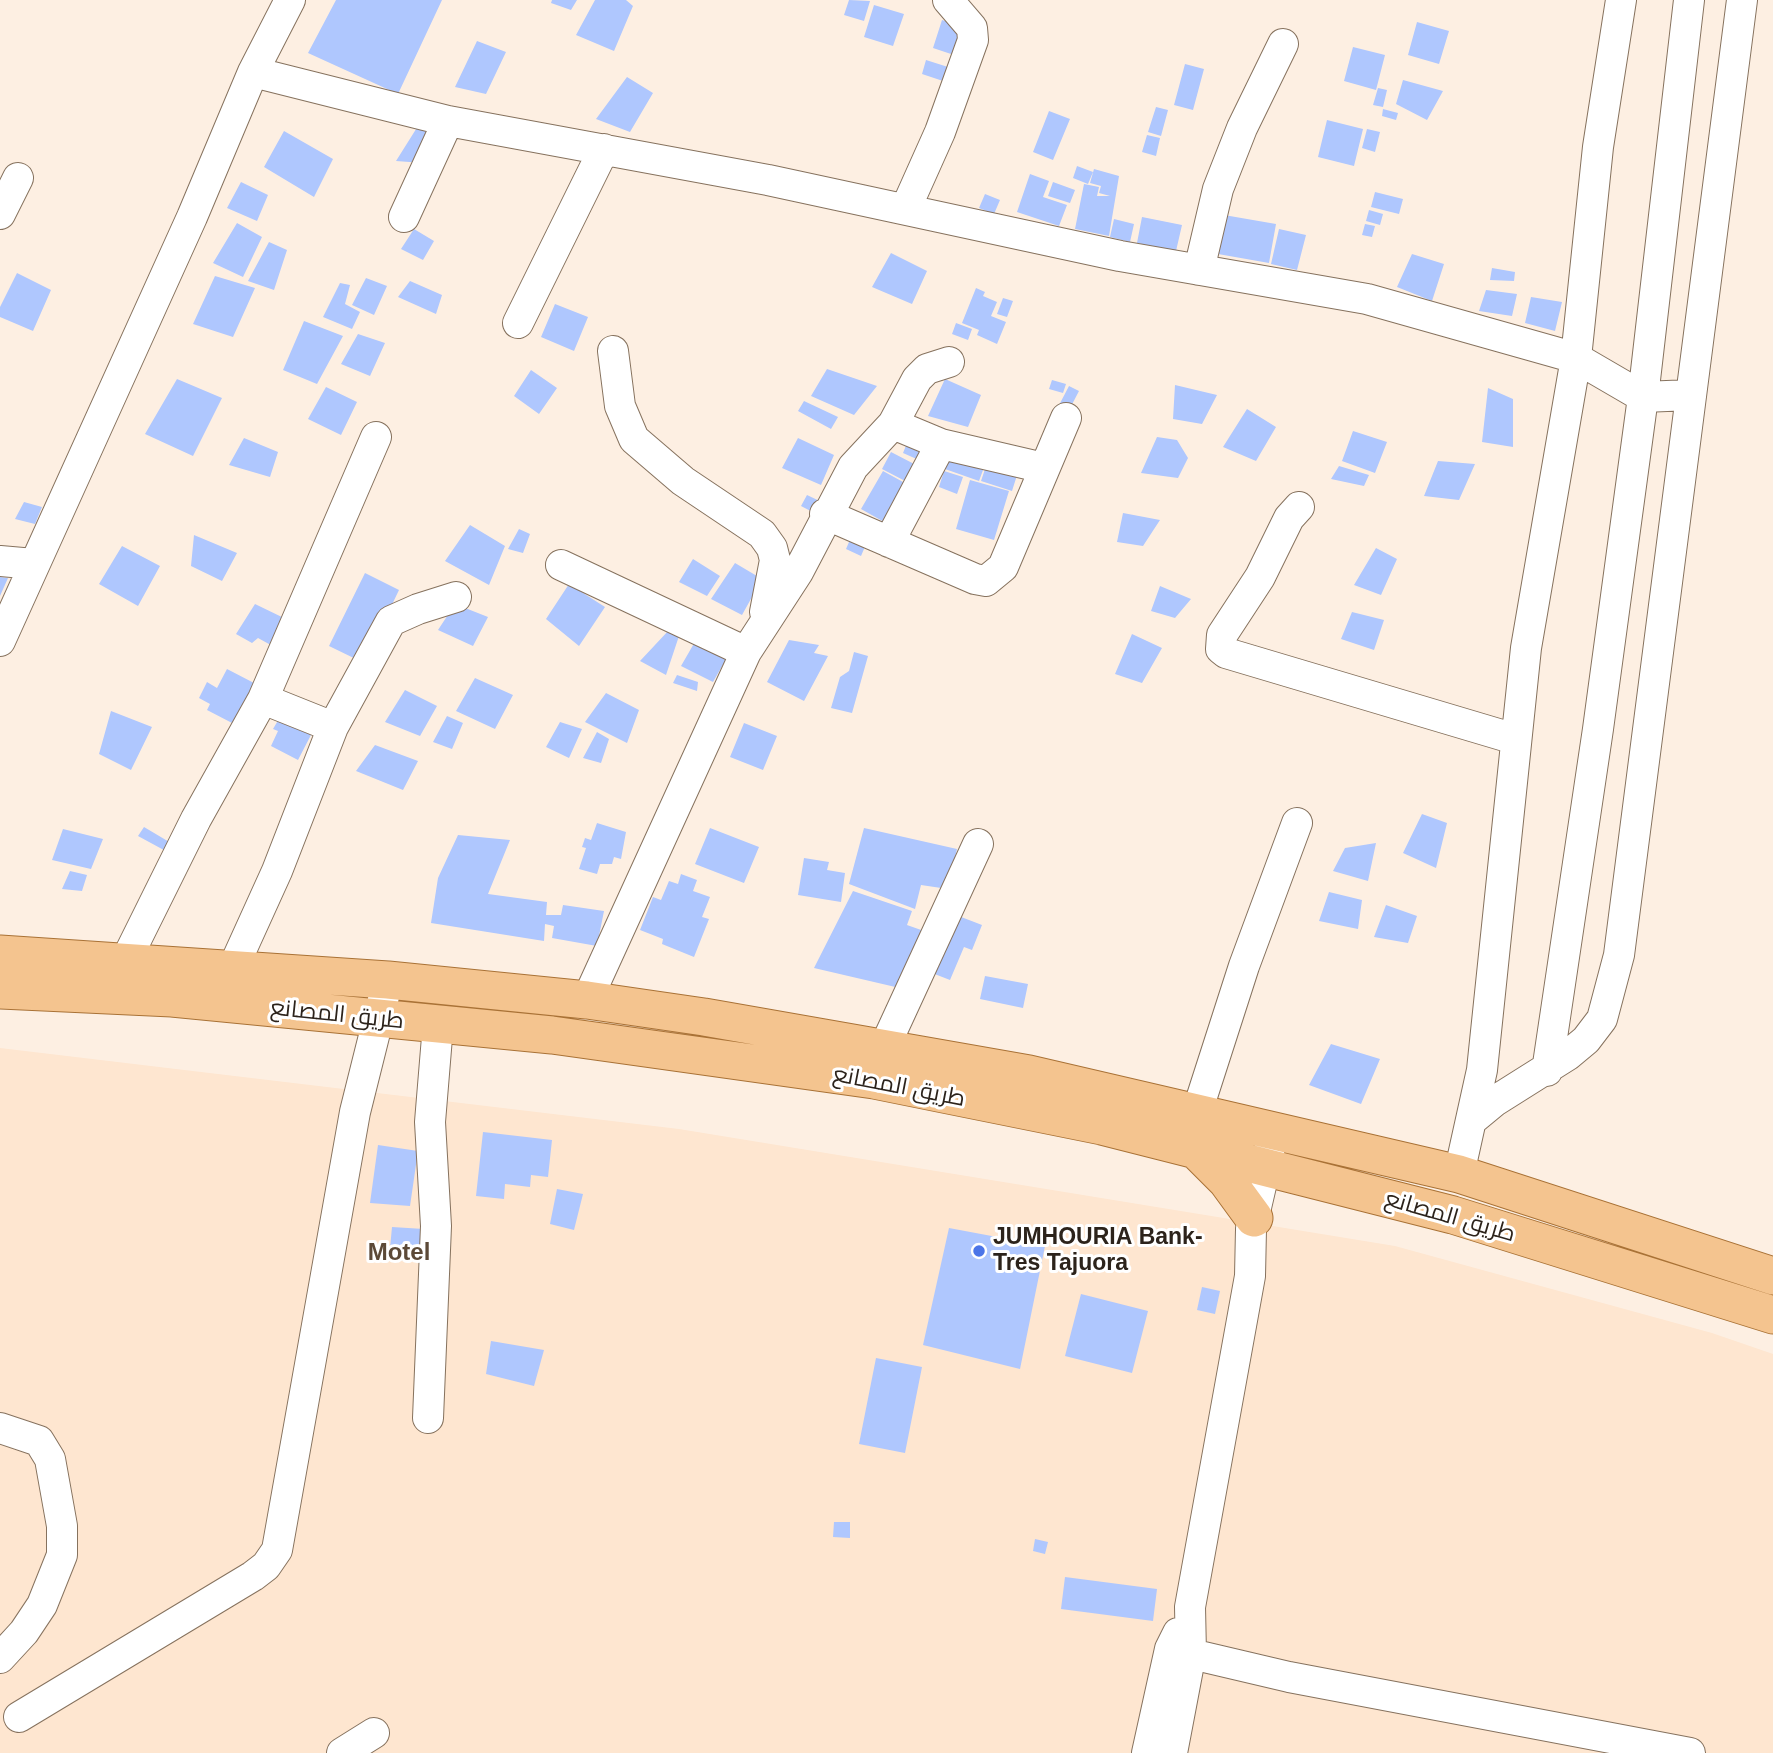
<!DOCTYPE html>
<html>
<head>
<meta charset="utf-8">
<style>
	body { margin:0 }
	canvas { display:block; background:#fdefe2 }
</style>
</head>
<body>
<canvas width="1773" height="1753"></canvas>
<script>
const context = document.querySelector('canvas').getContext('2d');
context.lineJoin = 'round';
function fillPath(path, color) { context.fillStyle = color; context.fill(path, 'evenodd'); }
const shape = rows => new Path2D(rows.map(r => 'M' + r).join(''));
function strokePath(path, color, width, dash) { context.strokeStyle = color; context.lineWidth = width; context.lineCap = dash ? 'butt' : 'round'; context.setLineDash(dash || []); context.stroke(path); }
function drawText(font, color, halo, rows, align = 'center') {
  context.font = font + ' Arial,Cairo,sans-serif'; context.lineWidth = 6; context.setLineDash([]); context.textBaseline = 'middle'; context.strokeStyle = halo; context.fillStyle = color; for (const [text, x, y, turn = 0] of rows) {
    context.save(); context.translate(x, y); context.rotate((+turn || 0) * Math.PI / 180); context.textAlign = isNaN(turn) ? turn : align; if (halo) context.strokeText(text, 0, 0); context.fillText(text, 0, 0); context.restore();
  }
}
fillPath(shape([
	[0,1048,679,1129,1395,1246,1712,1333,1773,1354,1773,1753,0,1753]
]), '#fee6d0');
fillPath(shape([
	[336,0,442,0,398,94,308,53],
	[552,0,577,0,571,10,551,3],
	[595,0,626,0,633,6,614,51,576,35],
	[849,0,870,1,864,21,844,15],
	[874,5,904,14,893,46,864,37],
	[942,20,969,29,960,57,933,48],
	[1417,22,1449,31,1439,64,1408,55],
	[477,41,506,52,486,94,455,87],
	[1353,47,1385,55,1376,90,1344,81],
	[926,60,948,67,943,81,922,74],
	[1185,64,1204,69,1193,110,1174,105],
	[627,77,653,93,630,132,596,119],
	[1403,80,1443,91,1427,120,1396,104],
	[1378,88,1387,90,1383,107,1373,105],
	[1156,107,1168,110,1161,136,1148,132],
	[1383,109,1398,113,1396,120,1382,116],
	[1049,111,1070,119,1053,160,1033,152],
	[1327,120,1363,129,1354,166,1318,157],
	[418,126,435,130,423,163,396,161],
	[1367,129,1380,132,1375,152,1362,148],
	[284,131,333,159,314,197,264,167],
	[1147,135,1160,138,1156,156,1142,152],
	[1077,166,1093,172,1088,184,1073,178],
	[1094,169,1119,176,1109,236,1075,229,1084,184,1099,187,1097,196,1110,196,1099,193,1101,186,1090,183],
	[1030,174,1049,181,1043,197,1067,205,1059,226,1017,212],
	[241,182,268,195,257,221,227,208],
	[1053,182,1075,190,1070,203,1048,196],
	[1375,192,1403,199,1399,214,1371,207],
	[985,194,1000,200,994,214,979,208],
	[1369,210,1383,214,1380,225,1366,221],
	[1224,215,1276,224,1269,263,1218,254],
	[1142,217,1182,225,1176,251,1137,243],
	[1114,219,1134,224,1130,242,1110,237],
	[237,223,262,237,243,277,213,263],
	[1365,224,1375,226,1372,237,1362,235],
	[414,229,434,241,423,260,401,249],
	[1279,229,1306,235,1297,270,1271,264],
	[269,242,287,250,274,290,248,281],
	[891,253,927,271,912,304,872,287],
	[1412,254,1444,264,1432,301,1397,287],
	[1492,268,1515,272,1514,281,1490,280],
	[17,273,51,290,33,331,0,317,0,307],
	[215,276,255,288,233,337,193,324],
	[366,278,387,286,374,315,352,305],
	[410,281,442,295,436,314,398,297],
	[340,283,350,285,345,304,360,312,352,329,323,317],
	[976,288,985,292,983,296,997,302,991,316,1006,322,997,344,977,335,979,330,962,323],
	[1486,290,1517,294,1512,316,1479,311],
	[1531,297,1562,302,1555,331,1525,323],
	[1003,298,1013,301,1007,317,997,314],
	[555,304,588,317,574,351,541,337],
	[304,321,343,336,317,384,283,370],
	[956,323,972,329,968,340,952,334],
	[358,334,385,343,370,376,341,364],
	[827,369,877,386,854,415,811,396],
	[531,370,557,388,539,414,514,396],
	[177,379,222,398,193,456,145,434],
	[945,379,981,395,968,427,928,416],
	[1052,380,1066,384,1063,393,1049,389],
	[1175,385,1217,395,1202,424,1173,419],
	[1069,386,1079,391,1067,414,1057,409],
	[326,387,357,402,341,435,308,419],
	[1488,388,1513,399,1513,447,1482,442],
	[804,401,838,417,831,429,798,411],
	[1247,409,1276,427,1256,461,1223,447],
	[1353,431,1387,442,1375,473,1342,461],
	[1157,437,1177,440,1188,458,1178,478,1141,473],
	[244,438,278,452,270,477,229,465],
	[798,438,834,455,821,485,782,468],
	[909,438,934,449,928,464,903,453],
	[951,450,986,462,979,481,945,469],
	[891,452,918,466,909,483,882,469],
	[1438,461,1475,464,1459,500,1424,496],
	[987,463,1018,472,1012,491,981,481],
	[1339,466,1369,475,1364,486,1331,479],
	[883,471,914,488,893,527,861,509],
	[944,471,963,477,957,494,939,487],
	[970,480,1009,491,994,540,956,529],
	[807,495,828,505,822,517,801,506],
	[24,502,42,507,35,524,15,519],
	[1123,513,1160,520,1143,546,1117,542],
	[470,525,505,546,489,585,445,561],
	[519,529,530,534,523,553,508,549],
	[194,535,237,553,222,581,191,566],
	[852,535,867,542,861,556,846,549],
	[122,546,160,566,138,606,99,584],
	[1376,548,1397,559,1381,595,1354,585],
	[693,559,720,576,707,596,679,582],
	[735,563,762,579,742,615,711,599],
	[365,573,399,590,364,663,329,646],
	[0,577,8,578,0,596],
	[569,584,605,607,579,646,546,619],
	[1160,586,1191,599,1175,618,1151,611],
	[255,604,288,620,278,649,258,638,252,643,236,634],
	[455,604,488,617,473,646,438,630],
	[1352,612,1384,620,1374,650,1341,639],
	[669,630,679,636,666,675,640,661],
	[1132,634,1162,648,1142,683,1115,674],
	[696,640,729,654,713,682,681,666],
	[789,640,819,645,814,653,828,656,804,701,767,682],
	[854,652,868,656,852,713,831,708,840,677,849,671],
	[227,669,254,683,234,724,207,710,210,704,199,698,207,682,217,688],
	[677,675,698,682,697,691,673,683],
	[475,678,513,695,495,729,456,711],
	[405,690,437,706,420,736,385,722],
	[606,693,639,710,627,743,585,722],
	[111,711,152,727,131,770,99,754],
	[447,716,463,723,452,749,433,742],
	[280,717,312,733,298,760,271,746,278,731,273,729],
	[560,722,582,729,569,758,546,747],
	[744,723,777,736,763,770,730,757],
	[597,732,609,739,601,763,583,758],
	[375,745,418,761,403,790,356,771],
	[1422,814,1447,823,1436,868,1403,853],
	[597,823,626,832,621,859,614,857,612,864,600,864,597,874,579,869,586,848,582,847,585,838,591,840],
	[144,827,176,846,173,855,138,836],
	[710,828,759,847,744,883,695,864],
	[864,828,957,849,948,889,921,885,915,909,849,884],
	[63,829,103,839,91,869,52,860],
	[458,835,510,840,488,894,547,902,546,915,561,915,563,905,604,911,597,946,552,938,554,926,545,924,544,941,431,923,438,878],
	[1376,843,1368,881,1333,871,1345,848],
	[804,858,829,862,827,870,845,873,841,902,798,895],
	[70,871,87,875,82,891,62,889],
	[681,874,697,880,693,891,710,897,702,917,709,919,694,957,662,944,663,939,640,930,653,897,661,900,669,881,678,884],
	[853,891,912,911,907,925,924,931,904,989,814,968],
	[1329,892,1362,900,1358,929,1319,921],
	[1386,905,1417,916,1408,943,1374,937],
	[956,915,982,925,972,950,964,947,950,980,932,973],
	[985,976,1028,984,1023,1008,980,999],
	[1331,1044,1380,1059,1361,1104,1309,1085],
	[483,1132,552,1140,548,1177,531,1175,530,1187,505,1184,504,1199,476,1196],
	[378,1145,418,1151,410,1206,370,1203],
	[557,1189,583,1194,574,1230,550,1224],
	[392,1227,424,1229,421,1262,389,1259],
	[949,1228,1045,1246,1020,1369,923,1345],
	[1202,1287,1220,1291,1215,1314,1197,1310],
	[1081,1294,1148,1311,1132,1373,1065,1356],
	[491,1341,544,1350,534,1386,486,1374],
	[876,1358,922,1367,905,1453,859,1444],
	[834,1522,850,1522,850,1538,833,1537],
	[1035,1539,1048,1542,1045,1554,1033,1551],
	[1065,1577,1157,1589,1153,1621,1061,1609]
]), '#afc7fe');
const minor = shape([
	[253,72,448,121,768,180,1120,256,1367,299,1576,358,1643,397,1691,395],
	[906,208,940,132,973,40,972,28,948,0],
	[0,214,18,178],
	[404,217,448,121],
	[1199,270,1218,189,1242,128,1283,44],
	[518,323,604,149],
	[613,351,620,406,634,439,683,481,762,534,772,548,775,560,765,612],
	[893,424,941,444,1044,468],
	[1299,507,1289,518,1260,577,1222,635,1221,649,1226,653,1515,739],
	[825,514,975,579,986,581,1003,567,1066,418],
	[889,542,941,444],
	[0,561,34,564],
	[561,565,746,652],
	[0,641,192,217,253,72,290,0],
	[263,699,333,727],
	[126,960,196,819,263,699,376,437],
	[233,968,277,871,333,727,391,621,418,609,456,597],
	[587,1000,746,652,798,572,853,467,893,424,917,379,927,369,949,362],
	[884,1048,978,844],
	[1547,1071,1598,729,1643,397,1689,0],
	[1197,1112,1244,966,1297,823],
	[1472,1120,1495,1101,1568,1055,1586,1040,1602,1019,1619,955,1742,0],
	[1459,1174,1482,1070,1526,648,1576,358,1598,147,1621,0],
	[428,1418,436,1226,430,1122,438,1025],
	[0,1428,39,1441,50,1459,62,1526,62,1555,42,1605,24,1632,0,1658],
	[1170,1649,1289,1677,1690,1753],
	[19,1717,253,1576,266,1566,277,1550,355,1112,388,980],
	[342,1753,374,1733],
	[1147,1753,1170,1649,1178,1633],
	[1172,1753,1191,1653,1190,1607,1250,1276,1251,1229,1270,1147]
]);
const major = shape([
	[0,954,388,980,587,1000,704,1017,1029,1074,1459,1174,1773,1276],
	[0,990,172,998,552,1035,874,1080,1102,1126,1453,1215,1773,1315],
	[1198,1152,1227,1181,1254,1218]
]);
strokePath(minor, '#86725e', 32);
strokePath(major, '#a97236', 39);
strokePath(minor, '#fff', 30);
strokePath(major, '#f4c48f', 37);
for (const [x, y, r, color] of [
	[979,1251,7,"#4c75e8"]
]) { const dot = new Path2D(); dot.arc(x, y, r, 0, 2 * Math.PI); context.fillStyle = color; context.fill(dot); strokePath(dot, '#fff', 2.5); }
drawText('23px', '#2c231b', '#fff', [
	["طريق المصانع",337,1015,6],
	["طريق المصانع",899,1087,11],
	["طريق المصانع",1450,1217,16]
]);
drawText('bold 23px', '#2c231b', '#fff', [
	["JUMHOURIA Bank-",993,1238],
	["Tres Tajuora",993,1264]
], 'left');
drawText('bold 24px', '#5c4937', '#fff', [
	["Motel",399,1253]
]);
</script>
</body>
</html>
